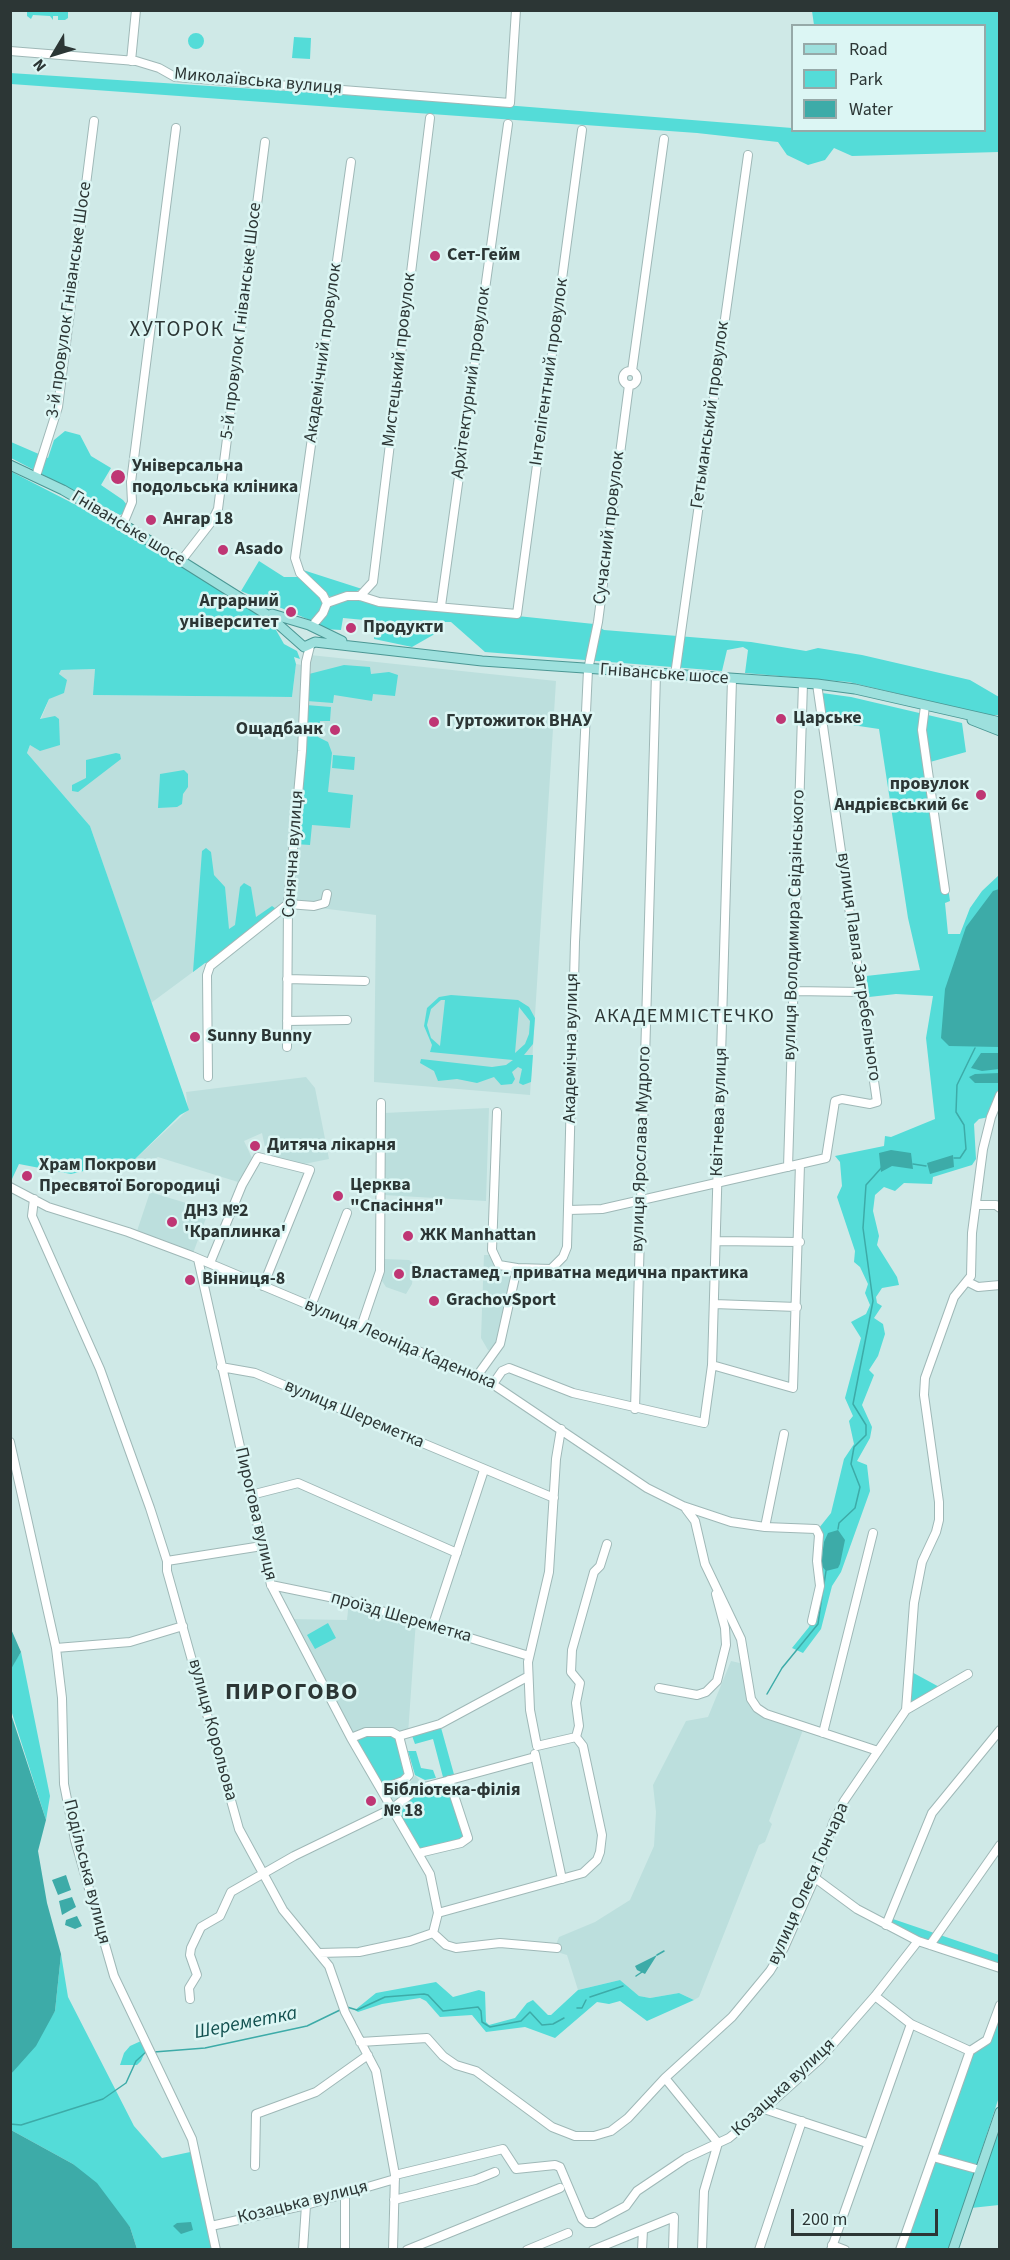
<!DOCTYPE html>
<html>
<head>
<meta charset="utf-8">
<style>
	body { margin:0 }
	#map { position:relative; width:1010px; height:2260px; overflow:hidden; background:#cfe9e7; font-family:"Source Sans 3",sans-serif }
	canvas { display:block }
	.frame { position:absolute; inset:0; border:12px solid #2c3635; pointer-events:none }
	.legend { position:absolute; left:791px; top:24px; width:195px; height:108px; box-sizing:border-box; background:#dcf6f4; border:2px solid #96a9a8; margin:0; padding:8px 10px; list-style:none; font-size:18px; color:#2c3635 }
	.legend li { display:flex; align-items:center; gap:12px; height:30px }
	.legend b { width:30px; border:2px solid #96a9a8 }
	.north { position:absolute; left:24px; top:24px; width:60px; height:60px; -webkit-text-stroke:4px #dcf6f4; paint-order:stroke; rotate:232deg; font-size:16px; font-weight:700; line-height:24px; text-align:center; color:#2c3635 }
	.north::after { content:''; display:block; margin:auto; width:21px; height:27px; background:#2c3635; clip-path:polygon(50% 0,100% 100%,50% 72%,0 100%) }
	.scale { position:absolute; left:791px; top:2209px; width:147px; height:27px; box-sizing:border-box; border:3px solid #2c3635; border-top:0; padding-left:8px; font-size:18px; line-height:21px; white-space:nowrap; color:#2c3635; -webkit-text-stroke:4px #dcf6f4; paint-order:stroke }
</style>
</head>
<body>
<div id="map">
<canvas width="1010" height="2260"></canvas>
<div class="frame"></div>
<ul class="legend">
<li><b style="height:8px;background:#9de0dd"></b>Road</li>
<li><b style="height:16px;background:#54dcd8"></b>Park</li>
<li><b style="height:16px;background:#3daba8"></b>Water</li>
</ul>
<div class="north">N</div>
<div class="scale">200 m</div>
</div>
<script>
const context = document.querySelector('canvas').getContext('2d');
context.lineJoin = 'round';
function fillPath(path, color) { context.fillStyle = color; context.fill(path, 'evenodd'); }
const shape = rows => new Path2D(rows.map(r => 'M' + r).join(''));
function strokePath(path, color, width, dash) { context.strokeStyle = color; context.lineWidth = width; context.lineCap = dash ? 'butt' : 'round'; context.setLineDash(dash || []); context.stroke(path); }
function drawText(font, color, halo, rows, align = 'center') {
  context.font = font + ' "Source Sans 3",sans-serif'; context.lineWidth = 5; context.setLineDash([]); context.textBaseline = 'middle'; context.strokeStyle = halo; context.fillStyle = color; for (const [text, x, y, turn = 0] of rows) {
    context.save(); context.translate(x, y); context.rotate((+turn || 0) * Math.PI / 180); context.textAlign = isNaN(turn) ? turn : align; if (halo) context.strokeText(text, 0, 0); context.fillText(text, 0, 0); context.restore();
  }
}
fillPath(shape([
	[310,655,556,681,530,1095,374,1082,376,915,288,904,213,962,205,963,151,1003,90,826,27,753,61,670,95,669,94,695,292,697,296,664,308,666],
	[306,1077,315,1088,329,1159,299,1165,275,1157,270,1146,265,1147,262,1133,244,1141,252,1158,238,1182,158,1157,147,1163,135,1159,188,1110,186,1092],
	[489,1108,486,1201,384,1195,384,1113],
	[150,1192,209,1210,192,1256,136,1234],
	[484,1255,493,1255,494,1259,517,1268,494,1353,488,1350,481,1338],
	[384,1259,409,1260,414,1264,412,1284,406,1294,386,1287,382,1281],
	[349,1601,416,1620,408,1734,351,1738,287,1619,347,1620],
	[731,1661,744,1664,757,1708,804,1727,769,1821,772,1824,765,1842,759,1845,699,1997,694,2000,679,1993,650,1998,639,1996,620,1980,578,1990,567,1955,557,1952,555,1947,559,1937,595,1922,630,1900,654,1846,656,1812,653,1785,686,1721,708,1717],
	[415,1775,423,1784,394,1802,391,1801,389,1791,408,1786]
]), '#bcdfdd');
fillPath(shape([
	[52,11,68,11,68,18,65,20,58,20,58,16,53,16,53,20,50,16,33,15,31,19,27,16,27,11],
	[812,11,999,11,999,152,852,156,834,148,825,160,808,165,787,155,778,142,697,133,11,84,10,73,517,106,792,128,792,130,984,130,984,26,814,25],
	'188 41a8 8 0 1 1 16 0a8 8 0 1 1-16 0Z',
	[294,37,311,38,310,59,292,58],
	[65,431,80,435,91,456,111,468,101,485,123,500,127,505,126,512,120,515,11,458,11,442,48,458,54,440],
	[10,471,115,525,272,623,284,644,297,651,300,659,294,657,296,664,292,697,93,695,95,669,61,670,59,674,67,680,64,693,49,699,40,719,55,716,59,719,60,745,40,751,30,745,27,753,90,826,189,1110,180,1115,135,1159,71,1174,19,1164,12,1179],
	[259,561,284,577,301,577,320,595,323,603,321,612,312,621,241,591],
	[303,570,359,588,365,589,330,597],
	[345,598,594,624,604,630,751,642,806,651,818,648,862,655,970,680,999,697,999,715,987,715,849,682,745,673,748,650,743,647,727,650,722,671,485,652,451,622,444,622,440,631,412,647,374,639,375,621,343,618,341,630,324,629,317,624,330,605],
	[344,665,370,667,371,674,389,672,398,675,395,696,373,694,372,701,334,695,333,703,307,701,309,674],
	[822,693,851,697,962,723,966,752,930,762,950,901,945,903,948,934,960,934,970,908,982,891,999,875,1000,1095,989,1117,979,1119,974,1124,976,1159,972,1165,933,1177,932,1184,904,1183,895,1191,884,1187,875,1195,873,1211,879,1236,877,1245,897,1277,899,1285,882,1288,876,1297,877,1303,882,1306,874,1318,883,1324,885,1334,878,1356,869,1370,874,1375,862,1405,872,1427,870,1438,857,1461,867,1465,870,1491,841,1572,832,1586,821,1629,803,1653,792,1648,809,1627,818,1600,819,1528,831,1513,844,1459,854,1444,849,1421,853,1416,845,1398,861,1338,851,1322,866,1314,870,1305,865,1293,868,1284,860,1267,854,1262,855,1251,837,1197,842,1186,840,1162,835,1156,884,1146,885,1136,891,1137,935,1119,926,1038,933,996,896,994,869,997,866,976,920,970,908,918,879,729,825,721],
	[306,705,331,707,330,721,320,721,318,737,328,742,332,753,328,792,353,795,350,828,312,825,310,845,295,844],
	[116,753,120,754,121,759,78,792,72,791,72,785,86,778,86,760],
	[333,755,355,757,354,770,332,768],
	[184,770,188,774,188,787,183,794,182,804,177,807,158,808,160,774],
	[206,848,211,852,214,875,225,887,229,929,235,925,240,887,244,883,251,887,256,917,272,906,279,911,213,962,205,963,193,972,202,851],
	[451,995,518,1000,529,1007,535,1018,533,1044,524,1055,533,1055,531,1082,523,1085,519,1083,522,1069,518,1067,512,1072,515,1079,512,1084,501,1085,494,1077,477,1083,457,1079,438,1081,434,1071,420,1063,421,1059,492,1067,506,1065,513,1060,430,1052,432,1045,424,1026,427,1008,439,997],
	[441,1000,445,1000,440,1046,431,1038,427,1025,431,1009],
	[519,1007,530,1021,529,1034,525,1044,515,1053],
	[328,1623,336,1638,315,1649,307,1635],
	[21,1652,50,1796,46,1820,11,1710,10,1669],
	[908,1670,943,1689,906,1710],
	[440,1724,455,1778,450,1780,468,1838,419,1853,393,1808,417,1789,444,1781,433,1739,415,1744,411,1733],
	[366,1732,396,1734,409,1774,382,1789,351,1738],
	[408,1751,416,1751,421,1768,433,1770,436,1778,425,1780,415,1775],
	[890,1918,999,1955,999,1968,886,1925],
	[61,1954,68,1997,134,2126,162,2158,195,2151,216,2249,137,2249,130,2227,73,2164,11,2130,11,2074,55,2011],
	[620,1980,639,1996,650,1998,679,1993,694,2000,647,2021,620,2001,609,2004,597,2002,555,2038,525,2027,486,2032,472,2015,440,2017,426,2001,420,1998,382,2004,358,2012,355,2010,376,1993,436,1982,453,1997,479,1990,485,1992,486,2022,489,2025,515,2018,527,2003,533,2000,548,2015,551,2015,578,1990],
	[999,2005,999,2097,949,2249,900,2250,970,2051,987,2040],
	[141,2041,146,2050,141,2061,137,2065,120,2065,124,2053,130,2046],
	[999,2124,999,2205,971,2208]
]), '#54dcd8');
fillPath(shape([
	[999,889,999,1047,949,1046,941,1038,945,989,966,927,993,891],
	[981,1053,999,1053,999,1069,982,1071,971,1068],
	[999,1073,999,1083,975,1083,969,1077,975,1074],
	[891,1150,911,1153,913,1169,892,1166,881,1172,879,1153],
	[953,1155,954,1167,930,1174,927,1163],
	[838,1530,845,1540,840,1564,838,1568,826,1571,821,1565,824,1542,828,1533],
	[11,1629,21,1652,11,1669],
	[10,1711,46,1820,38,1851,47,1903,61,1954,55,2011,36,2046,11,2074],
	[66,1875,71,1890,58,1895,52,1880],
	[72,1897,76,1907,62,1915,59,1901],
	[77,1916,82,1926,75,1929,65,1925,66,1920],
	[657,1955,645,1974,637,1970,635,1966],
	[11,2130,73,2164,97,2183,130,2227,137,2249,11,2249],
	[191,2222,193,2230,181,2234,173,2226,177,2223]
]), '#3daba8');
strokePath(shape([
	[954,1158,960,1158,966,1149,964,1125,956,1112,957,1085,975,1048],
	[913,1164,926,1166],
	[838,1529,839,1523,855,1508,860,1487,851,1464,854,1447,866,1435,866,1425,853,1404,873,1301,863,1228,866,1185,883,1166],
	[824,1584,826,1571],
	[767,1694,782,1668,818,1624,823,1589],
	[657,1955,664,1951],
	[636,1976,642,1972],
	[590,1997,623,1986],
	[347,2007,357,2010,385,1997,424,1994,428,1995,443,2011,478,2007,481,2011,482,2022,490,2027,521,2021,530,2012,542,2025,553,2024,564,2018],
	[577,2008,582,2008,586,2000],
	[154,2052,205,2048,307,2026,340,2010],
	[10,2124,21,2125,103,2099,126,2083,136,2061,146,2052]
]), '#3daba8', 1.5);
const minor = shape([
	[10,51,136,61,159,68,175,77,510,103,516,10],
	[131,61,136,10],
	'623 378a7 7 0 1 1 14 0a7 7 0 1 1-14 0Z',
	[632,371,664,139],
	[36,476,58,407,94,121],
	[123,524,132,502,131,482,176,128],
	[181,561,212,521,218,509,265,142],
	[360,596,373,582,430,118],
	[327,603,323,595,300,573,295,558,351,162],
	[441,606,508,124],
	[312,626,323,613,327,603,347,596,360,596,379,602,517,614,582,130],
	[675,675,748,155],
	[925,706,922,730,945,890],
	[287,979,365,981],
	[793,991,861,992],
	[287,1021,347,1020],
	[287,1047,288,904,302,751,306,662,310,646],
	[208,1077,207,975,210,966,288,904,314,906,325,903,327,894],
	[497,1112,492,1250,499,1265,517,1268],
	[788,1167,803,683],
	[10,1187,48,1207,128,1232,192,1256,485,1379,647,1488,683,1506,731,1522,765,1527,816,1529,819,1535,817,1561,820,1586,812,1621],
	[34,1199,32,1216,100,1369,150,1508,167,1561,167,1571,239,1829,283,1910,329,1966,345,2012,376,2071,395,2175,393,2250],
	[976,1205,996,1205,1000,1208],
	[569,1210,602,1209,826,1158,835,1101,842,1099,870,1104,877,1102,817,684],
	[716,1241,800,1242],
	[198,1259,271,1585,351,1738,430,1874,438,1913,433,1933],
	[210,1263,242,1185,258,1157,310,1170,263,1286],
	[968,1282,978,1287,1000,1285],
	[714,1304,797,1307],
	[311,1306,347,1213],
	[361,1327,380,1271,381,1103],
	[712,1365,793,1388,800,1164],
	[221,1367,255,1373,554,1498],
	[477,1376,500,1344,517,1268,551,1269,563,1257,567,1247,575,942,588,670,598,622,629,385],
	[493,1384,502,1371,509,1368,573,1393,704,1423,712,1365,732,679],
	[635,1409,656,674],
	[10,1442,56,1648,62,1698,64,1784,75,1840,114,1976,192,2139,216,2250],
	[251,1495,298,1483,457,1553],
	[686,1509,695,1521,705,1564,741,1639,751,1699,757,1708,766,1714,878,1751],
	[765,1527,784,1434],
	[167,1561,262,1546],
	[271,1585,349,1601,529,1656],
	[433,1625,484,1470],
	[56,1648,130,1642,183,1626],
	[659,1688,697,1695,706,1692,717,1681,726,1645,725,1628,716,1594],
	[906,1710,968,1674],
	[823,1733,873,1533],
	[399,1736,440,1724,527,1677],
	[576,1737,579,1726,576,1703,580,1683,571,1672,572,1650,594,1572,600,1566,607,1544],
	[351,1738,366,1732,392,1732,399,1736,409,1775,403,1781,382,1789],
	[535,1754,562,1879],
	[419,1853,461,1843,468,1838,449,1780],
	[815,1878,857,1909,918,1941,1000,1968],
	[438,1913,583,1873,597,1860,600,1852,602,1835,583,1746,576,1737,537,1746,530,1710,528,1662,549,1572,556,1459,561,1429],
	[886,1925,932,1813,1000,1730],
	[930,1945,1000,1845],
	[319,1953,359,1952,410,1941,433,1933,446,1945,456,1948,500,1943,557,1948],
	[875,1996,911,2024,970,2051,987,2040,1000,2005],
	[190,1999,189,1988,197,1975,190,1955,191,1948,201,1927,220,1916,231,1892,294,1856,393,1808,417,1789,535,1757],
	[360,2042,427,2038,443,2056,456,2065,476,2071,552,2127,575,2136,594,2136,611,2131,628,2118,665,2078,732,2017,770,1971,784,1948,815,1878,833,1823,844,1801,906,1710,914,1603,922,1562,936,1532,939,1520,939,1502,924,1395,925,1378,954,1297,971,1276,972,1233,983,1149,991,1117,1000,1095],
	[665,2078,718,2143,704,2191,702,2250],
	[764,2109,867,2143],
	[933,2157,980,2170],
	[255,2166,256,2114,316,2092,368,2055],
	[395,2175,503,2149,516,2169,555,2165,560,2167,582,2219,587,2223,594,2223,626,2206,637,2191,686,2158,729,2138,764,2109,820,2059,875,1996,918,1941],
	[394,2200,475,2180,495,2172],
	[211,2226,306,2205,395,2179],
	[832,2245,845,2250],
	[303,2250,306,2205],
	[345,2250,345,2194],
	[407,2250,560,2188],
	[527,2250,568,2233],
	[593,2250,674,2217,673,2250],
	[642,2250,643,2230],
	[759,2250,802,2121],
	[831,2250,911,2024],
	[900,2250,970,2051]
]);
const major = shape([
	[10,465,63,490,129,528,269,616,304,647,315,642,482,661,817,684,855,689,1000,722],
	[272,614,309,625,342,641],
	[972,720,1000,731],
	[953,2250,1000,2112]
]);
strokePath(minor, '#9fb8b7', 10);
strokePath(major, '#4b9794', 11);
strokePath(minor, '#fff', 8);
strokePath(major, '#9de0dd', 9);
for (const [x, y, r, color] of [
	[435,256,6,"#bf3674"],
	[118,477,8,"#bf3674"],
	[151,520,6,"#bf3674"],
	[223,550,6,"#bf3674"],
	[291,612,6,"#bf3674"],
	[351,628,6,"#bf3674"],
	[781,719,6,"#bf3674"],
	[434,722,6,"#bf3674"],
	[335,730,6,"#bf3674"],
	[981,795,6,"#bf3674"],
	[195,1037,6,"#bf3674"],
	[255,1146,6,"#bf3674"],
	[27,1176,6,"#bf3674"],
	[338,1196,6,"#bf3674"],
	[172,1222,6,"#bf3674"],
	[408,1236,6,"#bf3674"],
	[399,1274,6,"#bf3674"],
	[190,1280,6,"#bf3674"],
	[434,1301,6,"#bf3674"],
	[371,1801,6,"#bf3674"]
]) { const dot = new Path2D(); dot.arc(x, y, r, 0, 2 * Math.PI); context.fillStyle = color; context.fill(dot); strokePath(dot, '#dcf6f4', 2); }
drawText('18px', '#2c3635', '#dcf6f4', [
	["Миколаївська вулиця",258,82,5],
	["3-й провулок Гніванське Шосе",70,300,-82],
	["5-й провулок Гніванське Шосе",242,321,-83],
	["Академічний провулок",324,353,-82],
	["Мистецький провулок",400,360,-83],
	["Інтелігентний провулок",550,372,-82],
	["Архітектурний провулок",472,383,-82],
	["Гетьманський провулок",711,415,-82],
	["Сучасний провулок",610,528,-83],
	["Гніванське шосе",128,529,31],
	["Гніванське шосе",664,675,4],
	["Сонячна вулиця",294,854,-86],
	["вулиця Володимира Свідзінського",795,925,-88],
	["вулиця Павла Загребельного",858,967,82],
	["Академічна вулиця",572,1048,-89],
	["Квітнева вулиця",720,1112,-88],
	["вулиця Ярослава Мудрого",642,1149,-88],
	["вулиця Леоніда Каденюка",400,1345,23],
	["вулиця Шереметка",354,1415,23],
	["Пирогова вулиця",255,1514,77],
	["проїзд Шереметка",401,1618,16],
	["вулиця Корольова",212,1730,75],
	["Подільська вулиця",86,1872,76],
	["вулиця Олеся Гончара",809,1884,-66],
	["Козацька вулиця",784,2088,-43],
	["Козацька вулиця",303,2203,-14]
]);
drawText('bold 18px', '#2c3635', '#dcf6f4', [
	["Сет-Гейм",447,256],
	["Універсальна",132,467],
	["подольська кліника",132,488],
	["Ангар 18",163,520],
	["Asado",235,550],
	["Аграрний",279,602,"right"],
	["університет",279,623,"right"],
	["Продукти",363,628],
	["Царське",793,719],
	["Гуртожиток ВНАУ",446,722],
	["Ощадбанк",323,730,"right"],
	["провулок",969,785,"right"],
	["Андрієвський 6є",969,806,"right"],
	["Sunny Bunny",207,1037],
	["Дитяча лікарня",267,1146],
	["Храм Покрови",39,1166],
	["Пресвятої Богородиці",39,1187],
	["Церква",350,1186],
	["\"Спасіння\"",350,1207],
	["ДНЗ №2",184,1212],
	["'Краплинка'",184,1233],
	["ЖК Manhattan",420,1236],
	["Властамед - приватна медична практика",411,1274],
	["Вінниця-8",202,1280],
	["GrachovSport",446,1301],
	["Бібліотека-філія",383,1791],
	["№ 18",383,1812]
], 'left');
context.letterSpacing = '1.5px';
drawText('20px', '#2c3635', '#dcf6f4', [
	["АКАДЕММІСТЕЧКО",685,1018]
]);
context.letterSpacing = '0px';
drawText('italic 20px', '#11504f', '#dcf6f4', [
	["Шереметка",246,2024,-11]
]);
context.letterSpacing = '1.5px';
drawText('21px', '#2c3635', '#dcf6f4', [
	["ХУТОРОК",177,331]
]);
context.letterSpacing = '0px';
context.letterSpacing = '1.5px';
drawText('bold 24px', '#2c3635', '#dcf6f4', [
	["ПИРОГОВО",292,1694]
]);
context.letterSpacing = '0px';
</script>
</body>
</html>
